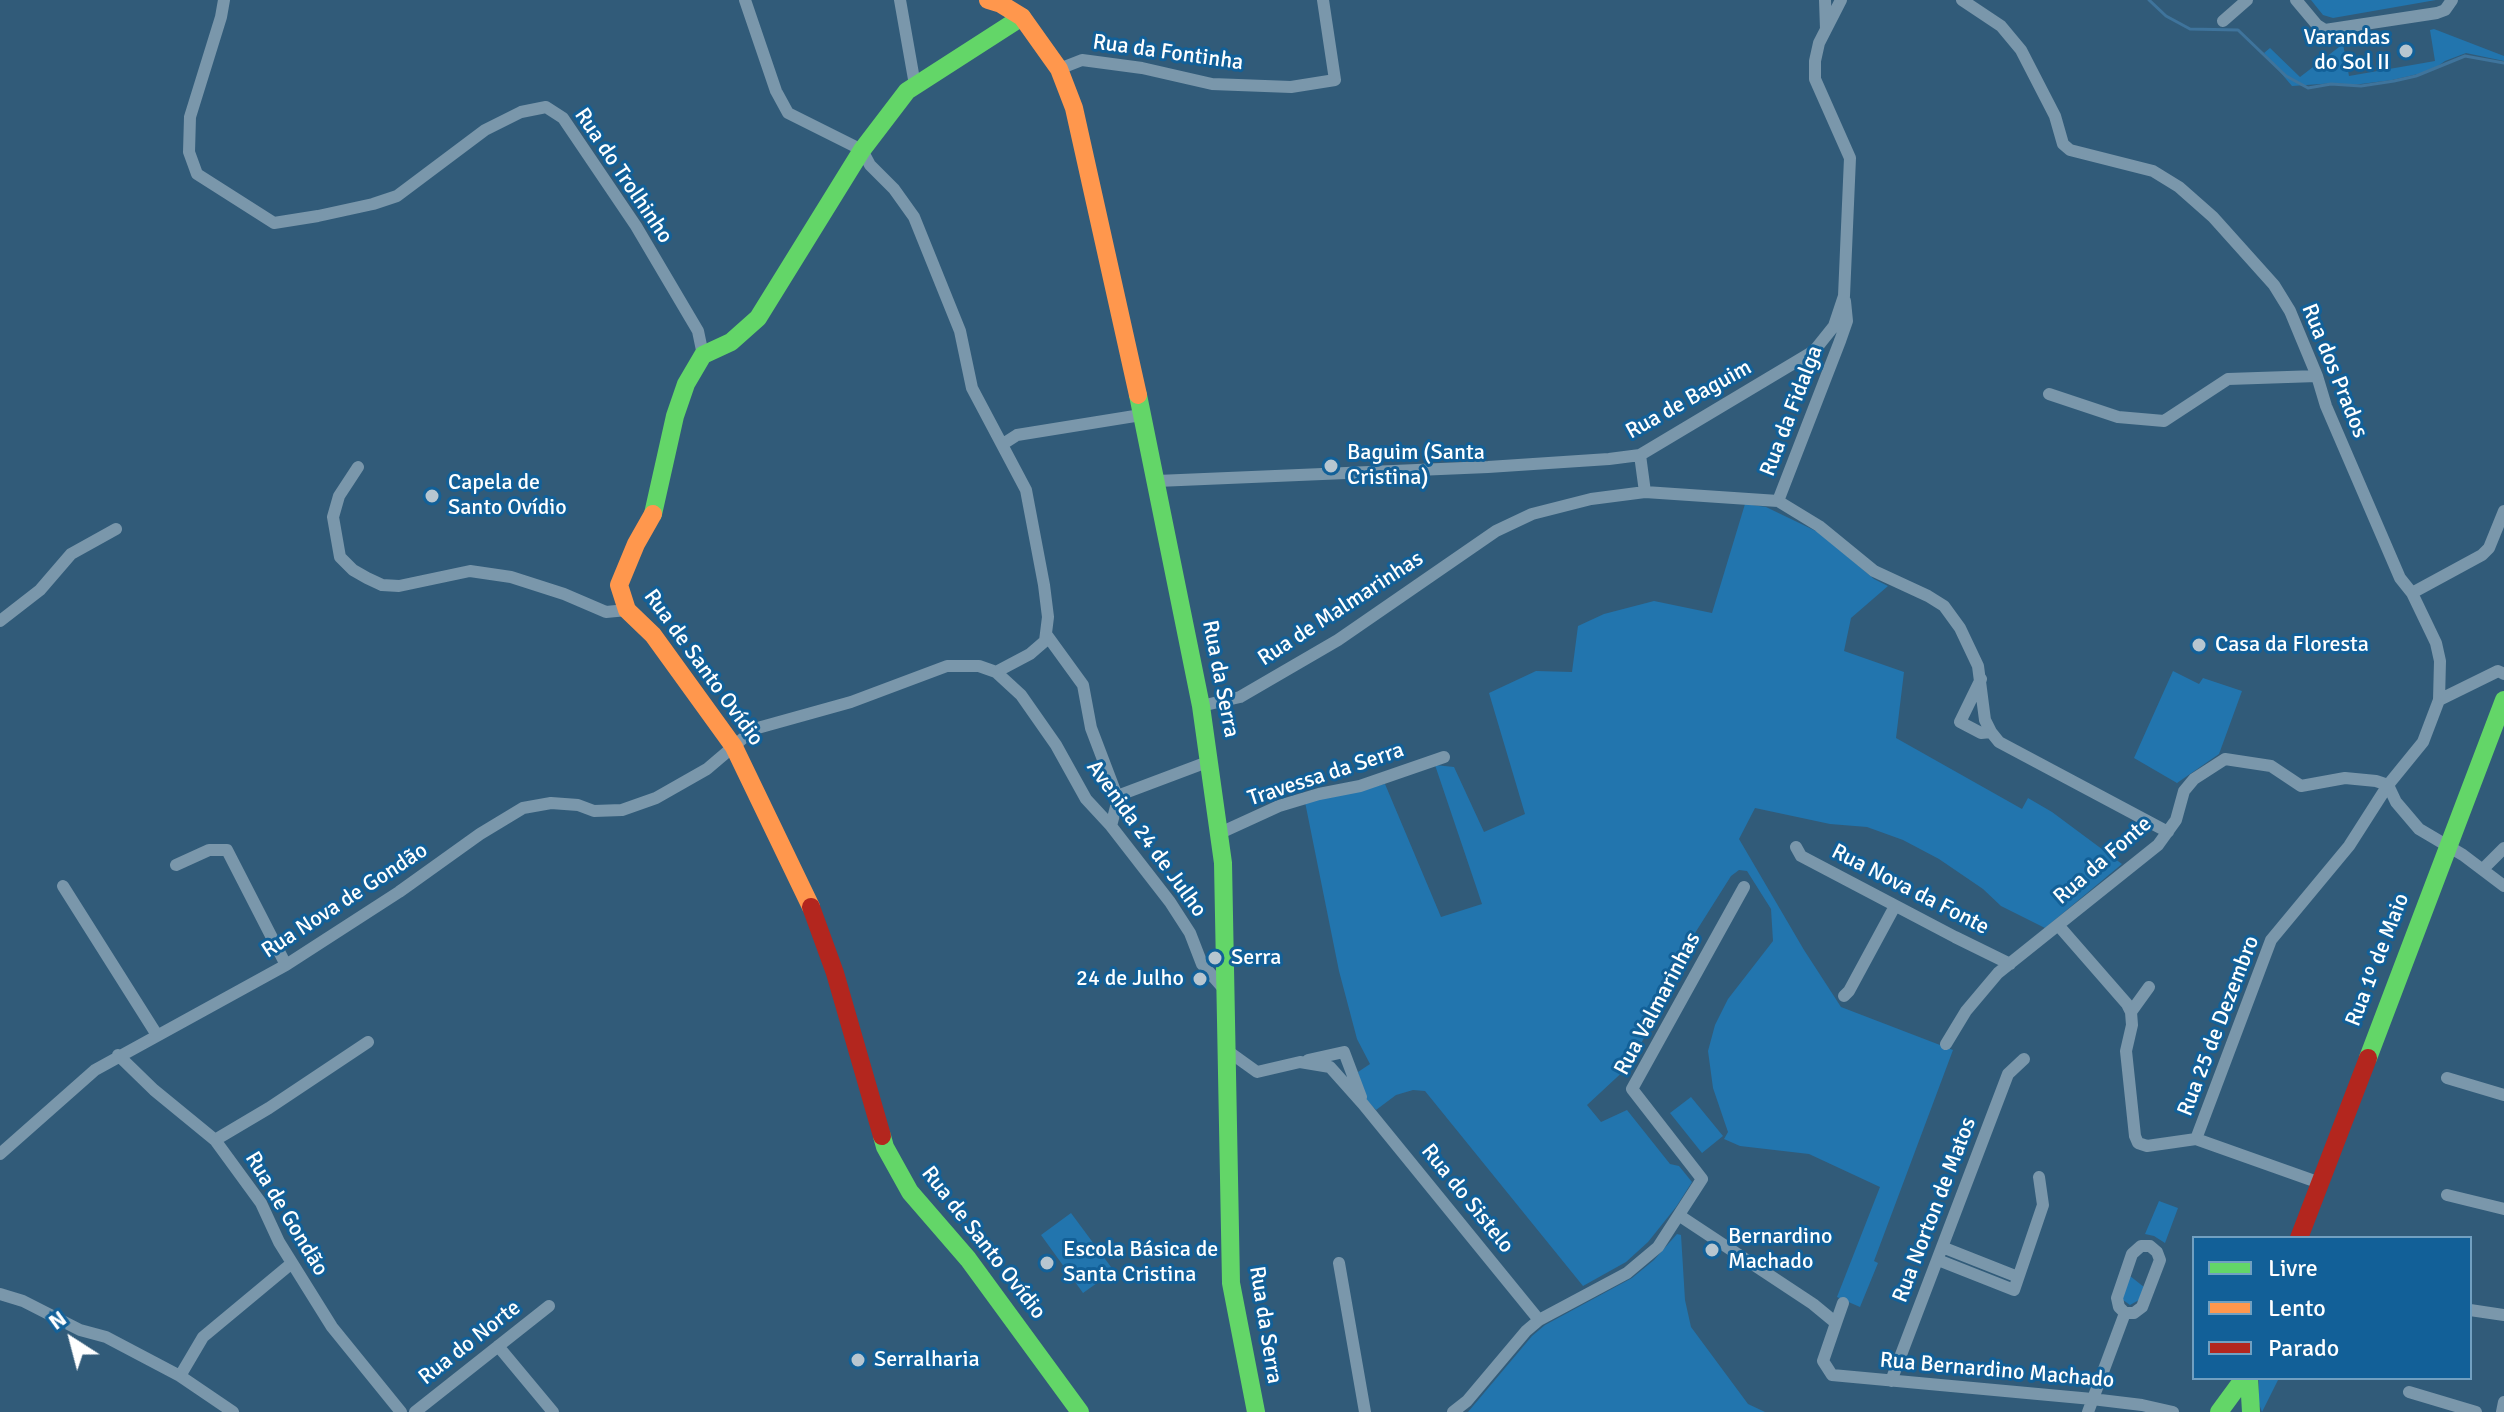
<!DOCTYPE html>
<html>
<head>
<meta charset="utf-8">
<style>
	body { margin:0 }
	#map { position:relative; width:2504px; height:1412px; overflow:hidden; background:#315b79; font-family:Signika,sans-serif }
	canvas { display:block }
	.legend { position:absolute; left:2192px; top:1236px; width:280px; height:144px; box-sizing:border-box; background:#126098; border:2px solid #71a0c1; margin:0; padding:10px 14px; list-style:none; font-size:24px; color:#fff }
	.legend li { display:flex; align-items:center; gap:16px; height:40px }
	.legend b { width:40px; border:2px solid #71a0c1 }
	.north { position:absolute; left:32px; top:1300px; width:80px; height:80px; -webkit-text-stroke:6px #126098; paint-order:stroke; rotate:324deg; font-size:22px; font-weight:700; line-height:32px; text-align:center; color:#fff }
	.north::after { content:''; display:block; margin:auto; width:28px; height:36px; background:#fff; clip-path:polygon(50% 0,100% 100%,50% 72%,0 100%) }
</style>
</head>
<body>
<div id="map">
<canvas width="2504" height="1412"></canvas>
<ul class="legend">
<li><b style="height:10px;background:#63d668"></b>Livre</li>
<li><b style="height:10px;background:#ff974d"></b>Lento</li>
<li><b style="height:10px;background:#b3261e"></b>Parado</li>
</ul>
<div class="north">N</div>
</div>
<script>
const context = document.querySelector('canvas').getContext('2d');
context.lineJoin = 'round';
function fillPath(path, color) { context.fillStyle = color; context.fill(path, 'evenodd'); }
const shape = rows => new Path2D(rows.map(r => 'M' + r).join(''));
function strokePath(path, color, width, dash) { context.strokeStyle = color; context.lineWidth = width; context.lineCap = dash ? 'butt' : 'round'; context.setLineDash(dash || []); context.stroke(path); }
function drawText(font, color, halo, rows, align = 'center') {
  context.font = font + ' Signika,sans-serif'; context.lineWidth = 6; context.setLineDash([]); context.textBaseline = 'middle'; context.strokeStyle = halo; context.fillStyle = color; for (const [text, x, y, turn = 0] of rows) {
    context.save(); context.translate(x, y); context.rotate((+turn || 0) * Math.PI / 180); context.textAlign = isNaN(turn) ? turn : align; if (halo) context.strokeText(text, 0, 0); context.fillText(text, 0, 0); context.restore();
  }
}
fillPath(shape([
	[2311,0,2436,0,2333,18,2323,15],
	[2434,29,2504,56,2504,61,2466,53,2445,61,2431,71,2392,80,2353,85,2335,83,2292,86,2264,53,2270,48,2300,77,2343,44,2349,76,2435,61,2430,30],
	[1745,504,1766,507,1820,533,1874,579,1888,586,1851,618,1844,651,1904,672,1896,738,2022,809,2028,798,2052,812,2122,864,2045,928,2001,906,1983,889,1939,859,1903,840,1867,827,1830,824,1755,808,1739,839,1804,950,1841,1007,1953,1050,1874,1261,1878,1263,1860,1307,1837,1297,1880,1187,1809,1154,1740,1146,1724,1139,1728,1132,1713,1088,1708,1051,1715,1025,1728,999,1773,941,1771,909,1747,871,1739,870,1731,876,1654,998,1652,1023,1629,1066,1587,1105,1601,1122,1627,1110,1670,1164,1679,1166,1692,1182,1676,1207,1648,1242,1626,1262,1583,1286,1425,1091,1413,1090,1396,1095,1376,1110,1364,1097,1358,1072,1370,1064,1357,1039,1339,971,1305,802,1385,784,1441,917,1482,904,1435,765,1454,767,1484,832,1525,814,1489,693,1536,671,1572,672,1578,626,1604,614,1654,601,1712,613],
	[2173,671,2199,684,2203,678,2242,691,2219,754,2177,783,2134,758],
	[1691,1097,1723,1136,1702,1153,1670,1113],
	[2159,1201,2178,1208,2165,1243,2154,1236,2145,1234],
	[1071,1213,1114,1271,1083,1293,1041,1235],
	[1677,1234,1681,1235,1685,1300,1691,1327,1748,1404,1765,1412,1468,1412,1532,1336,1545,1325,1632,1278,1654,1260],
	[2130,1276,2144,1287,2139,1300,2130,1305,2123,1300,2122,1294],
	[2259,1378,2278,1380,2262,1412,2259,1404]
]), '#2275ae');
strokePath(shape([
	[2149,0,2166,16,2190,29,2238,30,2286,76,2308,88,2331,84,2361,86,2394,81,2416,76,2465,56,2504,63]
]), '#3f749c', 3);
strokePath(shape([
	[224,0,221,17,190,117,189,152,197,174,274,223,318,216,373,204,397,196,485,130,521,112,546,107,563,118,636,226,698,331,703,355],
	[745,0,776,91,788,113,862,150,870,165,894,189,914,217,960,331,972,388,1026,490,1044,585,1048,617,1045,641,1030,654,996,672],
	[900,0,915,85],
	[1825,0,1826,29],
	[1962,0,2001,26,2021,50,2055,116,2063,144,2070,150,2153,171,2179,187,2213,217,2274,285,2290,311,2317,376,2326,406,2400,578,2412,593,2436,643,2440,661,2439,700,2423,742,2388,785,2349,846,2271,940,2196,1139],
	[2296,0,2317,25,2325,30,2437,13,2445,10,2452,0],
	[2223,21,2247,0],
	[1059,69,1082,60,1142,68,1212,84,1291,87,1335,80,1323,0],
	[2049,394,2118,417,2164,421,2228,379,2317,376],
	[1003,444,1017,435,1141,415],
	[1640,455,1645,492],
	[358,467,339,496,333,517,340,557,353,570,367,578,382,585,399,586,470,571,511,577,564,594,606,612,627,610],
	[1157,481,1488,467,1609,459,1640,455,1814,351,1834,326,1844,296,1850,158,1815,79,1815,61,1819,43,1841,0],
	[1778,501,1840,341,1847,321,1845,301],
	[2412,593,2482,555,2489,548,2504,511],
	[0,621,40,590,71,554,116,529],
	[1046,634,1083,685,1091,728,1118,799,1111,826],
	[1981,679,1960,722,1981,733,1991,732],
	[2439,700,2498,671,2504,674],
	[1201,706,1240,697,1338,640,1496,531,1532,514,1591,499,1645,492,1778,501,1819,526,1874,571,1928,596,1944,606,1960,628,1978,666,1985,720,1991,732,1999,742,2168,832],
	[2388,785,2396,802,2419,829,2463,855,2504,886],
	[1117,796,1210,761],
	[1220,833,1279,806,1319,794,1360,786,1444,757],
	[1796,847,1801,856,1955,937,2010,964],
	[176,865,209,850,227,850,286,965],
	[2483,869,2504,848],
	[63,886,157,1035],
	[2058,925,2127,1004,2131,1012,2132,1025,2126,1051,2135,1136,2138,1143,2147,1146,2196,1139,2320,1183],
	[1844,996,1849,991,1895,906],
	[2131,1012,2149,987],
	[1946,1044,1966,1011,1998,973,2158,845,2176,820,2184,791,2194,779,2225,759,2271,766,2301,786,2345,778,2376,781,2388,785],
	[1225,1049,1257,1072,1300,1062,1330,1067,1363,1104,1539,1320],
	[118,1055,154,1090,215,1140,261,1203,279,1242,332,1327,401,1412],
	[1308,1060,1344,1052,1361,1097],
	[2447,1078,2504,1095],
	[215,1140,269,1108,368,1042],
	[0,1154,95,1070,286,965,399,892,480,834,523,808,551,803,578,805,594,811,622,810,656,798,707,769,754,729,851,702,947,666,979,666,996,672,1021,695,1056,745,1086,799,1111,826,1170,902,1190,933,1202,964,1224,989],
	[2447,1195,2504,1209],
	[1680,1216,1813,1304,1836,1323,1823,1361,1832,1375,2092,1399,2142,1405,2173,1412],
	[2141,1246,2150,1246,2157,1252,2160,1260,2142,1307,2134,1313,2125,1313,2119,1307,2117,1298,2132,1254,2141,1246],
	[1942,1247,2018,1277],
	[1938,1260,2014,1290,2043,1205,2039,1177],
	[1339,1263,1365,1412],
	[0,1294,23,1301,80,1330,106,1337,180,1376,233,1412],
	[2470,1310,2504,1315],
	[1836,1323,1843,1303],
	[498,1346,553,1412],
	[180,1376,203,1337,292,1263],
	[1891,1381,2008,1074,2024,1059],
	[2409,1392,2476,1412],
	[415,1412,549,1306],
	[1453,1412,1467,1401,1526,1331,1539,1320,1627,1273,1658,1247,1702,1179,1632,1089,1744,887],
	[2088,1412,2125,1313],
	[2502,1412,2504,1402]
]), '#7a97ab', 12);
strokePath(shape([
	[1138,395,1201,706,1223,863,1231,1283,1256,1412],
	[653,514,675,416,686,384,703,355,731,342,758,318,862,150,907,91,1022,17],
	[2368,1058,2504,700],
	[882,1136,885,1147,910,1192,968,1259,1080,1412],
	[2249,1378,2251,1412],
	[2219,1412,2244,1378]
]), '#63d668', 18);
strokePath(shape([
	[988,0,1001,4,1022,17,1059,69,1074,108,1138,395],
	[653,514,636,544,619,585,627,610,653,635,734,747,811,907]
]), '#ff974d', 18);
strokePath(shape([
	[811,907,835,973,882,1136],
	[2299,1238,2368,1058]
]), '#b3261e', 18);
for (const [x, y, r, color] of [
	[2406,51,8,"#b7c6d0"],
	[1331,466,8,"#b7c6d0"],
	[432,496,8,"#b7c6d0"],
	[2199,645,8,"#b7c6d0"],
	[1215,958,8,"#b7c6d0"],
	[1200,979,8,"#b7c6d0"],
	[1712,1250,8,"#b7c6d0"],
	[1047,1263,8,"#b7c6d0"],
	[858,1360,8,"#b7c6d0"]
]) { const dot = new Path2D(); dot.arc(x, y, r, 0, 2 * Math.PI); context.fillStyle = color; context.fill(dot); strokePath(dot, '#126098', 3); }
drawText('22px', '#fff', '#126098', [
	["Varandas",2390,38,"right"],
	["do Sol II",2390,63,"right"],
	["Baguim (Santa",1347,453],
	["Cristina)",1347,478],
	["Capela de",448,483],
	["Santo Ovídio",448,508],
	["Casa da Floresta",2215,645],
	["Serra",1231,958],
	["24 de Julho",1184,979,"right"],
	["Bernardino",1728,1237],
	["Machado",1728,1262],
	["Escola Básica de",1063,1250],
	["Santa Cristina",1063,1275],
	["Serralharia",874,1360]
], 'left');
drawText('22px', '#fff', '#126098', [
	["Rua da Fontinha",1168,53,8],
	["Rua do Trolhinho",623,176,56],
	["Rua dos Prados",2334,371,68],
	["Rua de Baguim",1689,400,-29],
	["Rua da Fidalga",1792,411,-69],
	["Rua de Malmarinhas",1341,609,-33],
	["Rua de Santo Ovídio",703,668,54],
	["Rua da Serra",1220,679,79],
	["Travessa da Serra",1326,775,-18],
	["Avenida 24 de Julho",1146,839,54],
	["Rua da Fonte",2103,861,-41],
	["Rua Nova da Fonte",1910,890,27],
	["Rua Nova de Gondão",345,901,-33],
	["Rua 1º de Maio",2378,960,-69],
	["Rua Valmarinhas",1658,1004,-62],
	["Rua 25 de Dezembro",2219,1026,-69],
	["Rua do Sistelo",1467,1199,51],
	["Rua Norton de Matos",1935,1210,-69],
	["Rua de Gondão",286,1214,59],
	["Rua de Santo Ovídio",983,1243,52],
	["Rua da Serra",1265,1325,81],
	["Rua do Norte",470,1343,-38],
	["Rua Bernardino Machado",1997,1371,5]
]);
</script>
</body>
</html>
